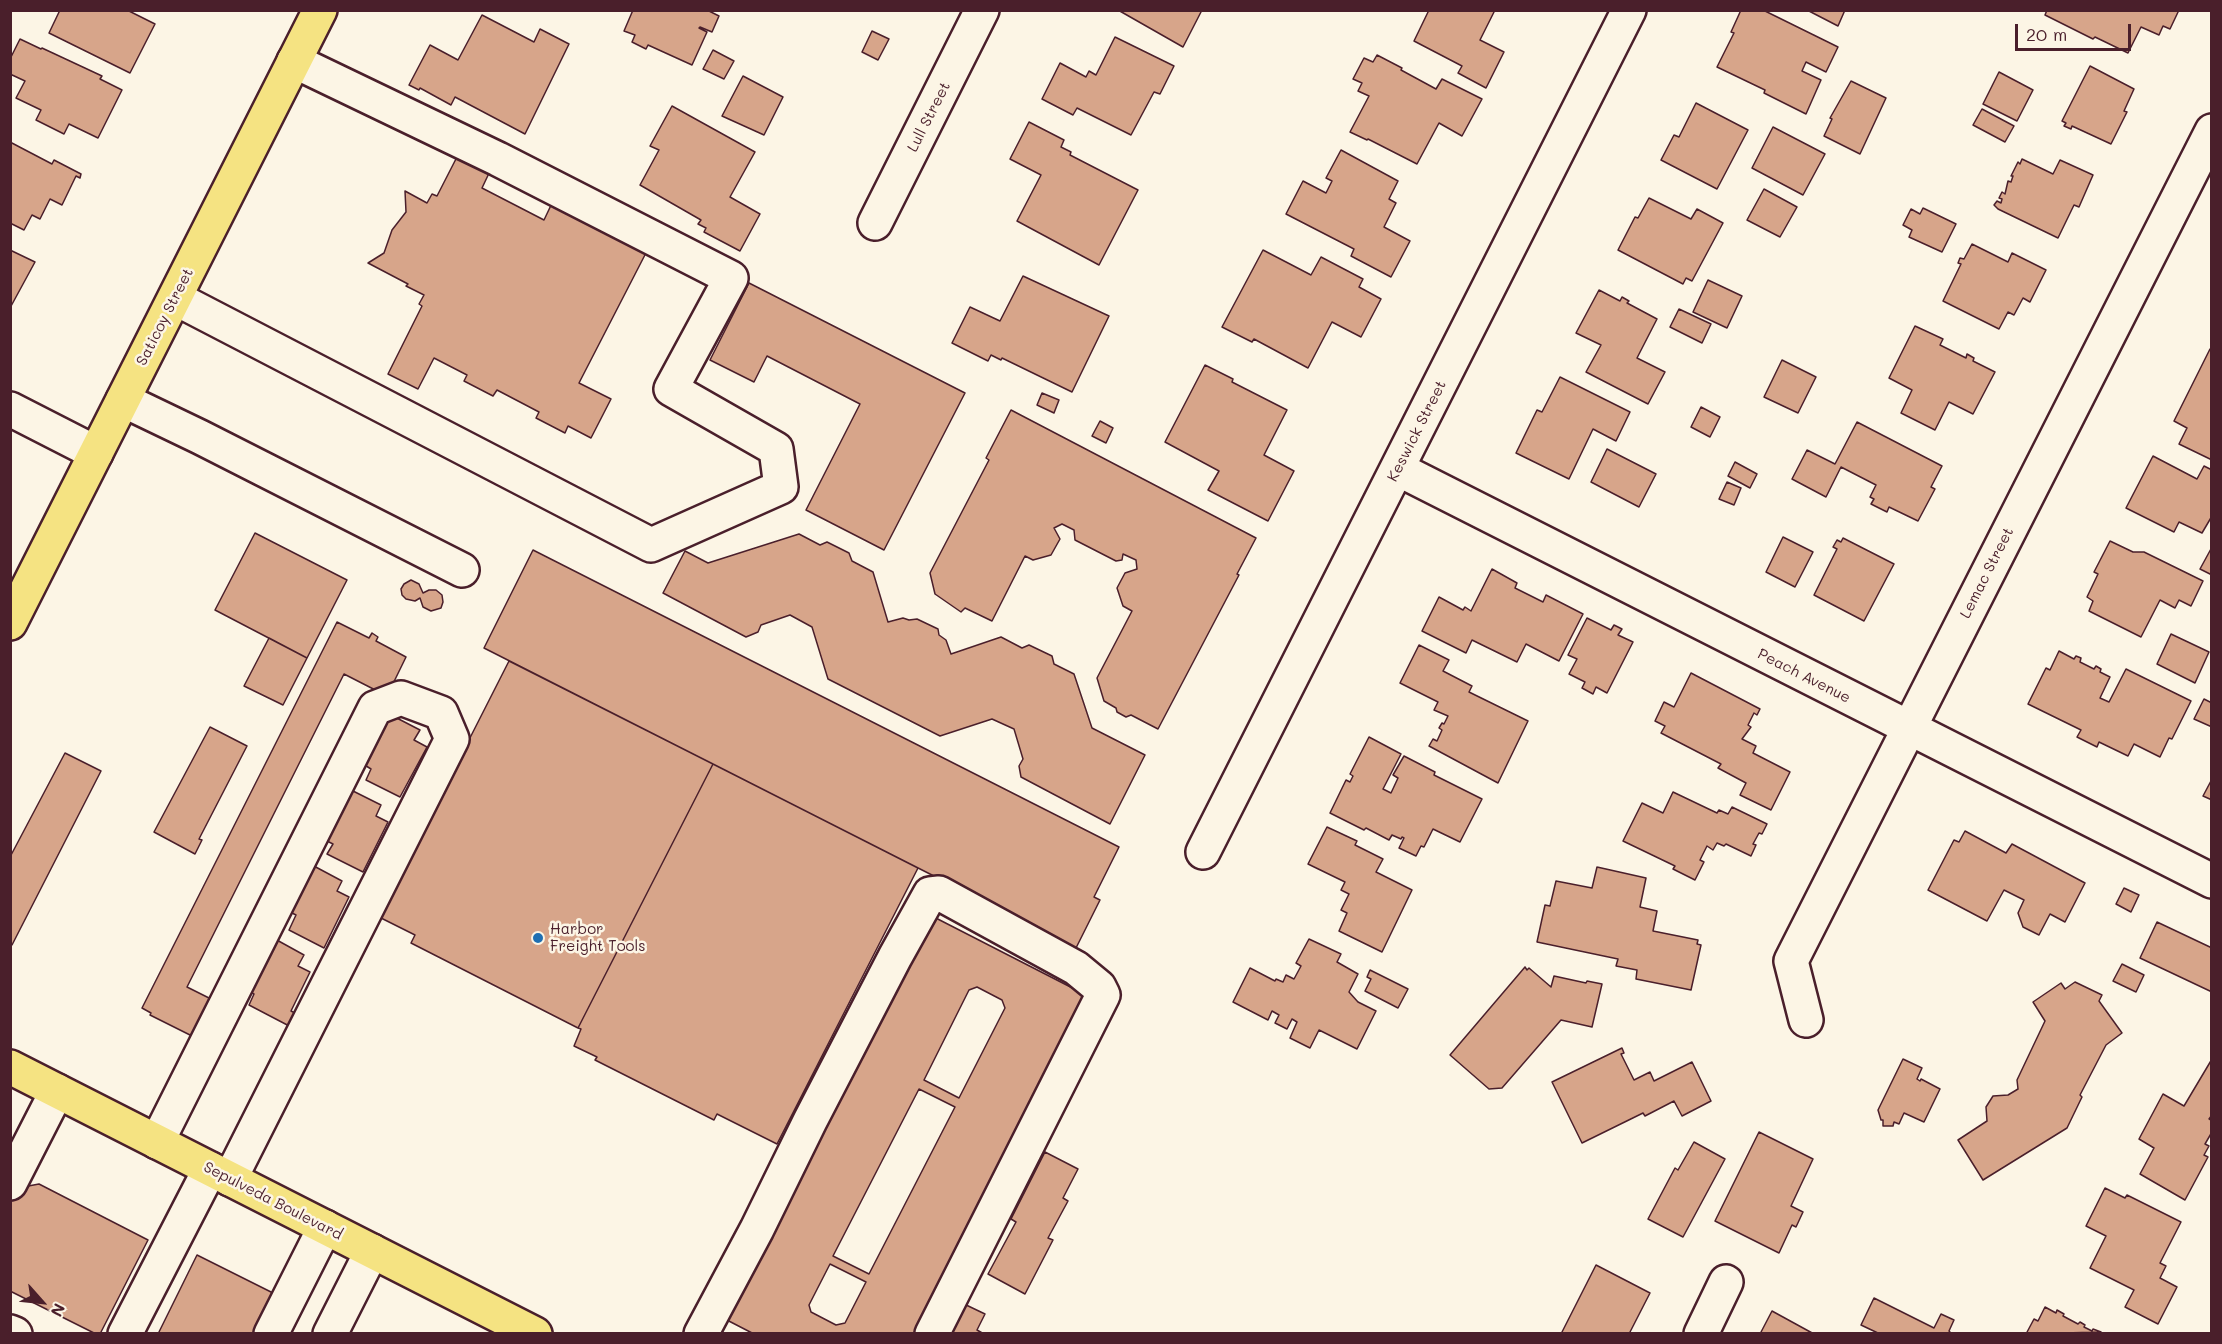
<!DOCTYPE html>
<html>
<head>
<meta charset="utf-8">
<style>
	body { margin:0 }
	#map { position:relative; width:2222px; height:1344px; overflow:hidden; background:#fcf5e5; font-family:Mali,sans-serif }
	canvas { display:block }
	.frame { position:absolute; inset:0; border:12px solid #4a1f2b; pointer-events:none }
	.north { position:absolute; left:12px; top:1272px; width:60px; height:60px; -webkit-text-stroke:4px #fcf5e5; paint-order:stroke; rotate:117deg; font-size:16px; font-weight:700; line-height:24px; text-align:center; color:#4a1f2b }
	.north::after { content:''; display:block; margin:auto; width:21px; height:27px; background:#4a1f2b; clip-path:polygon(50% 0,100% 100%,50% 72%,0 100%) }
	.scale { position:absolute; left:2015px; top:24px; width:116px; height:27px; box-sizing:border-box; border:3px solid #4a1f2b; border-top:0; padding-left:8px; font-size:18px; line-height:21px; white-space:nowrap; color:#4a1f2b; -webkit-text-stroke:4px #fcf5e5; paint-order:stroke }
</style>
</head>
<body>
<div id="map">
<canvas width="2222" height="1344"></canvas>
<div class="frame"></div>
<div class="north">N</div>
<div class="scale">20 m</div>
</div>
<script>
const context = document.querySelector('canvas').getContext('2d');
context.lineJoin = 'round';
function fillPath(path, color) { context.fillStyle = color; context.fill(path, 'evenodd'); }
const shape = rows => new Path2D(rows.map(r => 'M' + r).join(''));
function strokePath(path, color, width, dash) { context.strokeStyle = color; context.lineWidth = width; context.lineCap = dash ? 'butt' : 'round'; context.setLineDash(dash || []); context.stroke(path); }
function drawText(font, color, halo, rows, align = 'center') {
  context.font = font + ' Mali,sans-serif'; context.lineWidth = 5; context.setLineDash([]); context.textBaseline = 'middle'; context.strokeStyle = halo; context.fillStyle = color; for (const [text, x, y, turn = 0] of rows) {
    context.save(); context.translate(x, y); context.rotate((+turn || 0) * Math.PI / 180); context.textAlign = isNaN(turn) ? turn : align; if (halo) context.strokeText(text, 0, 0); context.fillText(text, 0, 0); context.restore();
  }
}
const building = shape([
	[60,10,127,10,155,24,130,73,49,33,60,10],
	[633,10,707,10,719,16,712,32,700,27,699,28,707,32,692,65,648,45,646,49,632,42,635,35,624,31,633,10],
	[1118,10,1202,10,1183,47,1118,10],
	[1495,10,1480,40,1504,52,1486,88,1458,73,1462,66,1414,41,1429,10,1495,10],
	[1741,10,1763,10,1838,47,1826,72,1806,62,1802,71,1821,80,1806,114,1764,93,1765,90,1717,67,1734,33,1731,32,1741,10],
	[1807,10,1845,10,1838,26,1807,10],
	[2047,10,2179,10,2170,29,2163,26,2159,35,2141,27,2128,53,2095,37,2093,39,2045,15,2047,10],
	[482,15,534,42,540,29,569,44,525,134,455,97,451,105,420,88,419,90,409,85,430,45,458,60,482,15],
	[872,31,889,39,878,60,862,52,872,31],
	[1115,37,1174,66,1160,94,1154,92,1131,135,1077,108,1073,115,1042,99,1060,63,1086,77,1089,71,1096,75,1115,37],
	[20,39,41,49,42,48,102,76,100,79,122,90,98,138,69,124,64,134,36,120,41,110,16,98,25,81,10,74,10,59,20,39],
	[713,50,734,61,724,79,703,69,713,50],
	[1377,55,1402,68,1401,70,1436,89,1442,79,1482,99,1462,136,1439,123,1417,164,1368,139,1367,140,1350,132,1369,96,1358,91,1362,83,1353,79,1364,58,1373,62,1377,55],
	[2090,66,2134,89,2124,111,2127,112,2111,144,2072,126,2071,129,2064,126,2066,123,2062,121,2090,66],
	[1999,72,2033,90,2017,121,1983,104,1999,72],
	[743,76,783,97,764,135,722,116,743,76],
	[1851,81,1886,98,1860,154,1824,136,1832,119,1830,118,1851,81],
	[1696,103,1748,130,1717,189,1661,160,1674,135,1679,137,1696,103],
	[672,106,755,152,730,197,760,214,740,251,704,232,706,228,698,224,701,220,640,185,659,150,650,146,672,106],
	[1982,109,2014,126,2005,142,1973,125,1982,109],
	[1029,122,1064,140,1061,147,1071,152,1070,155,1138,190,1099,265,1017,221,1041,175,1010,159,1029,122],
	[1773,127,1825,154,1803,195,1752,168,1773,127],
	[10,142,52,164,54,160,81,174,80,178,76,176,62,205,50,199,40,219,32,215,24,230,10,223,10,142],
	[1341,150,1398,181,1389,199,1396,203,1384,227,1410,241,1391,277,1351,256,1354,249,1286,214,1303,181,1326,193,1332,181,1326,178,1341,150],
	[459,153,491,169,482,188,544,220,553,201,648,249,579,383,611,399,591,438,568,426,565,433,536,418,539,412,497,390,493,396,464,381,467,375,434,358,418,389,388,374,422,306,419,304,424,295,406,286,408,284,368,263,384,253,392,230,406,212,405,191,427,203,432,194,437,196,459,153],
	[2022,159,2053,174,2060,160,2093,175,2079,207,2074,205,2058,238,1998,209,1994,205,1997,201,2001,203,2002,199,1999,198,2002,192,2005,194,2008,181,2011,182,2013,176,2011,176,2018,162,2020,164,2022,159],
	[1764,189,1797,207,1780,237,1747,220,1764,189],
	[1649,198,1691,219,1697,209,1723,223,1692,281,1686,278,1683,284,1618,250,1635,217,1638,218,1649,198],
	[1923,208,1956,224,1942,252,1909,237,1912,230,1903,225,1911,209,1920,214,1923,208],
	[1972,244,2008,262,2012,253,2046,270,2030,302,2023,298,2014,315,2008,312,1999,329,1943,301,1961,264,1958,263,1960,258,1964,259,1972,244],
	[10,250,35,262,10,308,10,250],
	[1263,250,1311,275,1321,257,1363,279,1359,287,1381,299,1361,337,1332,322,1308,368,1254,339,1252,342,1222,327,1263,250],
	[1023,276,1109,316,1072,392,1002,358,1001,360,991,355,988,361,952,343,970,307,1000,321,1023,276],
	[1708,280,1742,296,1727,328,1693,312,1708,280],
	[749,283,965,393,884,550,806,510,860,404,767,356,754,382,710,360,749,283],
	[1599,290,1620,301,1622,297,1629,301,1627,303,1657,319,1637,358,1665,372,1648,404,1586,372,1601,345,1576,333,1599,290],
	[1679,309,1711,324,1702,343,1670,327,1679,309],
	[1915,326,1943,339,1940,345,1966,358,1967,354,1974,358,1973,361,1995,372,1973,414,1949,402,1935,430,1901,413,1912,390,1889,378,1915,326],
	[2210,349,2212,350,2212,460,2179,444,2187,428,2174,421,2210,349],
	[1782,360,1816,377,1798,413,1764,397,1782,360],
	[1205,365,1233,379,1232,382,1287,410,1264,455,1294,471,1268,521,1208,490,1219,471,1165,442,1205,365],
	[1560,377,1630,412,1616,441,1593,429,1569,479,1516,453,1537,410,1542,412,1560,377],
	[1042,393,1059,400,1054,413,1037,405,1042,393],
	[1701,407,1720,417,1710,437,1691,427,1701,407],
	[1011,410,1256,538,1237,574,1239,575,1158,729,1131,715,1126,717,1117,712,1116,708,1104,701,1097,678,1132,611,1123,606,1117,588,1125,573,1137,569,1136,560,1123,554,1122,560,1116,561,1075,540,1074,530,1062,524,1054,528,1060,539,1051,555,1033,560,1025,556,992,621,965,608,961,612,935,594,930,573,989,460,986,458,1011,410],
	[1100,421,1113,428,1106,443,1092,436,1100,421],
	[1857,422,1942,466,1931,487,1935,489,1918,521,1889,507,1887,512,1871,504,1874,499,1870,497,1876,485,1841,467,1826,497,1792,479,1807,450,1835,464,1857,422],
	[1607,449,1656,474,1639,507,1591,482,1607,449],
	[2153,456,2197,479,2204,466,2212,470,2212,516,2202,533,2179,522,2174,532,2126,508,2153,456],
	[1735,462,1757,474,1750,488,1728,476,1735,462],
	[1727,482,1741,488,1734,505,1719,499,1727,482],
	[255,533,347,580,307,658,215,610,255,533],
	[799,534,820,545,827,542,849,553,852,561,873,572,888,622,903,618,909,620,917,619,938,629,939,635,946,640,951,654,1001,637,1022,648,1029,645,1052,656,1054,664,1074,674,1092,728,1145,755,1110,824,1021,777,1019,766,1023,759,1014,729,992,719,940,736,828,679,812,627,790,615,761,625,758,632,746,637,663,593,685,551,708,563,799,534],
	[1783,537,1813,552,1795,587,1766,572,1783,537],
	[1843,538,1894,564,1864,621,1814,595,1837,549,1833,547,1837,540,1841,542,1843,538],
	[2110,541,2133,552,2144,552,2203,581,2191,606,2179,600,2175,608,2160,600,2141,637,2089,611,2093,601,2087,597,2098,574,2094,572,2110,541],
	[2212,547,2212,575,2200,569,2212,547],
	[533,550,1119,847,1094,897,1100,900,1076,948,484,648,533,550],
	[1492,569,1517,583,1515,588,1543,602,1546,595,1583,614,1559,661,1526,644,1517,662,1472,640,1466,653,1422,631,1439,597,1463,610,1465,607,1471,611,1492,569],
	[411,580,419,584,423,593,429,590,436,590,442,595,443,602,441,608,431,611,423,607,420,598,415,601,406,599,402,595,401,589,404,584,411,580],
	[1587,618,1611,630,1614,625,1622,629,1618,635,1633,642,1607,693,1596,687,1593,694,1582,688,1585,682,1569,674,1577,659,1568,655,1587,618],
	[337,622,369,638,372,633,378,637,376,641,406,657,387,696,344,674,187,987,233,1010,218,1045,193,1033,192,1036,150,1015,151,1013,142,1008,337,622],
	[2171,634,2209,652,2195,683,2157,664,2171,634],
	[269,638,307,658,283,705,244,686,269,638],
	[1419,645,1449,660,1443,671,1472,686,1469,692,1528,721,1498,783,1429,746,1433,739,1437,741,1442,730,1439,728,1442,723,1444,724,1448,716,1434,710,1438,702,1400,683,1419,645],
	[2059,651,2074,659,2076,656,2081,658,2080,662,2094,669,2096,666,2101,669,2100,672,2110,677,2100,698,2109,702,2126,669,2191,701,2172,739,2169,738,2160,757,2134,744,2128,756,2099,742,2097,747,2077,737,2081,730,2028,704,2046,668,2050,670,2059,651],
	[509,661,713,764,578,1028,411,943,415,935,379,917,509,661],
	[1691,673,1760,709,1757,715,1754,713,1748,725,1751,727,1742,739,1756,746,1753,753,1790,772,1771,810,1740,795,1746,783,1718,768,1721,764,1661,733,1665,726,1655,721,1664,702,1674,707,1691,673],
	[2204,699,2212,703,2212,727,2194,719,2204,699],
	[389,714,420,730,414,740,427,747,400,797,366,780,371,769,363,764,389,714],
	[210,727,247,746,199,839,202,840,195,854,154,832,210,727],
	[1369,737,1401,754,1383,789,1391,793,1398,778,1393,775,1404,756,1435,772,1434,775,1482,799,1460,842,1433,829,1424,847,1421,846,1416,856,1399,848,1404,838,1402,837,1401,839,1392,835,1389,840,1366,828,1364,830,1330,813,1346,780,1350,782,1353,776,1350,774,1369,737],
	[65,753,101,771,12,945,10,945,10,857,65,753],
	[713,764,918,868,777,1144,717,1114,714,1120,595,1060,597,1057,574,1046,581,1029,578,1028,713,764],
	[2212,779,2212,800,2203,796,2212,779],
	[351,790,381,805,376,816,388,822,363,872,327,854,333,844,325,840,351,790],
	[1673,792,1717,813,1719,810,1728,814,1732,807,1767,824,1762,834,1759,833,1753,844,1756,845,1751,856,1726,844,1724,846,1717,843,1713,850,1707,846,1700,860,1704,862,1695,880,1673,869,1675,866,1623,841,1642,803,1663,813,1673,792],
	[1327,827,1357,841,1355,845,1383,859,1376,872,1412,890,1382,952,1339,931,1347,913,1341,910,1349,894,1341,890,1345,882,1308,864,1327,827],
	[1965,831,2006,853,2012,844,2085,883,2065,922,2050,914,2039,935,2023,927,2018,913,2024,900,2004,890,1987,921,1928,890,1954,840,1959,842,1965,831],
	[312,865,342,881,337,891,349,897,324,948,289,930,296,915,288,911,312,865],
	[1597,867,1646,878,1640,907,1657,911,1653,931,1698,940,1697,944,1701,945,1691,990,1636,979,1637,970,1616,966,1618,959,1537,942,1545,905,1550,906,1556,881,1592,888,1597,867],
	[2124,888,2139,895,2131,912,2116,904,2124,888],
	[928,914,1090,997,919,1334,754,1334,723,1318,928,914],
	[977,987,1002,1000,1005,1008,959,1098,924,1080,969,990,977,987],
	[919,1089,955,1107,869,1274,833,1256,919,1089],
	[830,1264,866,1282,845,1323,836,1325,811,1312,809,1305,830,1264],
	[2157,922,2212,948,2212,992,2140,958,2157,922],
	[275,939,304,955,298,966,310,972,291,1011,299,1015,293,1028,249,1005,254,994,248,991,275,939],
	[1309,939,1341,954,1337,962,1358,974,1349,992,1358,1002,1376,1011,1357,1049,1319,1030,1310,1048,1290,1038,1297,1022,1292,1019,1287,1029,1275,1023,1279,1015,1272,1011,1268,1020,1233,1002,1250,968,1275,981,1276,979,1283,982,1286,975,1294,979,1301,966,1296,963,1309,939],
	[2122,964,2144,975,2136,992,2113,981,2122,964],
	[1525,967,1527,970,1529,968,1551,987,1554,976,1586,983,1587,981,1602,984,1592,1027,1561,1020,1502,1088,1489,1089,1450,1055,1525,967],
	[1370,970,1408,989,1398,1008,1365,991,1371,979,1367,977,1370,970],
	[2075,982,2102,995,2099,1001,2122,1033,2106,1045,2080,1095,2082,1097,2067,1128,1983,1180,1958,1140,1987,1121,1986,1107,1993,1096,2008,1095,2018,1089,2017,1080,2045,1021,2033,1002,2061,983,2065,989,2075,982],
	[1622,1048,1624,1053,1621,1054,1634,1080,1650,1072,1654,1081,1692,1062,1711,1101,1682,1116,1674,1101,1645,1116,1643,1113,1582,1143,1552,1082,1622,1048],
	[1903,1059,1922,1068,1917,1079,1920,1081,1921,1079,1940,1089,1924,1122,1904,1113,1899,1124,1894,1122,1893,1126,1883,1126,1883,1120,1881,1120,1878,1110,1903,1059],
	[2212,1059,2212,1115,2209,1119,2212,1121,2212,1132,2205,1144,2209,1146,2204,1155,2208,1157,2185,1200,2140,1174,2154,1148,2139,1139,2163,1094,2184,1106,2212,1059],
	[1759,1132,1813,1159,1791,1206,1803,1212,1796,1227,1792,1225,1779,1253,1715,1221,1759,1132],
	[1694,1142,1725,1159,1683,1237,1648,1219,1675,1168,1678,1170,1694,1142],
	[1045,1152,1078,1169,1063,1198,1068,1201,1048,1238,1053,1240,1025,1294,988,1274,1016,1222,1011,1219,1045,1152],
	[39,1184,148,1240,100,1334,96,1334,10,1291,10,1202,15,1193,23,1187,39,1184],
	[2105,1188,2125,1198,2127,1195,2181,1222,2160,1263,2166,1266,2160,1278,2177,1287,2158,1324,2125,1307,2134,1290,2090,1268,2106,1236,2086,1226,2105,1188],
	[197,1255,275,1294,255,1334,158,1334,197,1255],
	[1596,1265,1650,1293,1629,1334,1561,1334,1596,1265],
	[1874,1298,1934,1328,1941,1314,1954,1320,1949,1331,1950,1332,1949,1334,1880,1334,1861,1325,1874,1298],
	[962,1303,985,1314,977,1330,984,1334,950,1334,962,1303],
	[2045,1307,2056,1313,2057,1310,2064,1314,2063,1316,2078,1324,2080,1322,2085,1325,2084,1327,2092,1331,2093,1329,2101,1332,2026,1334,2034,1319,2038,1321,2045,1307],
	[1772,1311,1814,1334,1760,1334,1772,1311]
]);
fillPath(building, '#d7a58a');
strokePath(building, '#4a1f2b', 1.5);
const minor = shape([
	[875,223,982,10],
	[175,298,651,545,781,487,776,449,671,389,731,278,498,159,294,61],
	[123,400,200,437,462,570],
	[10,409,96,453],
	[1398,469,2212,881],
	[1203,852,1629,10],
	[1806,1020,1791,961,2212,131],
	[157,1142,375,708,401,698,441,713,452,739,230,1179],
	[10,1183,57,1091],
	[10,1332,15,1334],
	[125,1334,210,1169],
	[271,1334,325,1227],
	[330,1334,372,1251],
	[701,1334,757,1229,810,1121,895,957,930,894,939,893,1076,968,1099,987,1103,995,932,1334],
	[1701,1334,1726,1282]
]);
const major = shape([
	[10,623,320,10],
	[10,1067,535,1334]
]);
strokePath(minor, '#4a1f2b', 38);
strokePath(major, '#4a1f2b', 38);
strokePath(minor, '#fcf5e5', 33);
strokePath(major, '#f5e382', 33);
for (const [x, y, r, color] of [
	[538,938,6,"#1f6fb2"]
]) { const dot = new Path2D(); dot.arc(x, y, r, 0, 2 * Math.PI); context.fillStyle = color; context.fill(dot); strokePath(dot, '#fcf5e5', 2); }
drawText('15px', '#4a1f2b', '#fcf5e5', [
	["Lull Street",929,117,-63],
	["Saticoy Street",165,317,-63],
	["Keswick Street",1417,431,-63],
	["Lemac Street",1987,573,-63],
	["Peach Avenue",1804,676,27],
	["Sepulveda Boulevard",273,1201,27]
]);
drawText('15px', '#4a1f2b', '#fcf5e5', [
	["Harbor",550,929],
	["Freight Tools",550,946]
], 'left');
</script>
</body>
</html>
